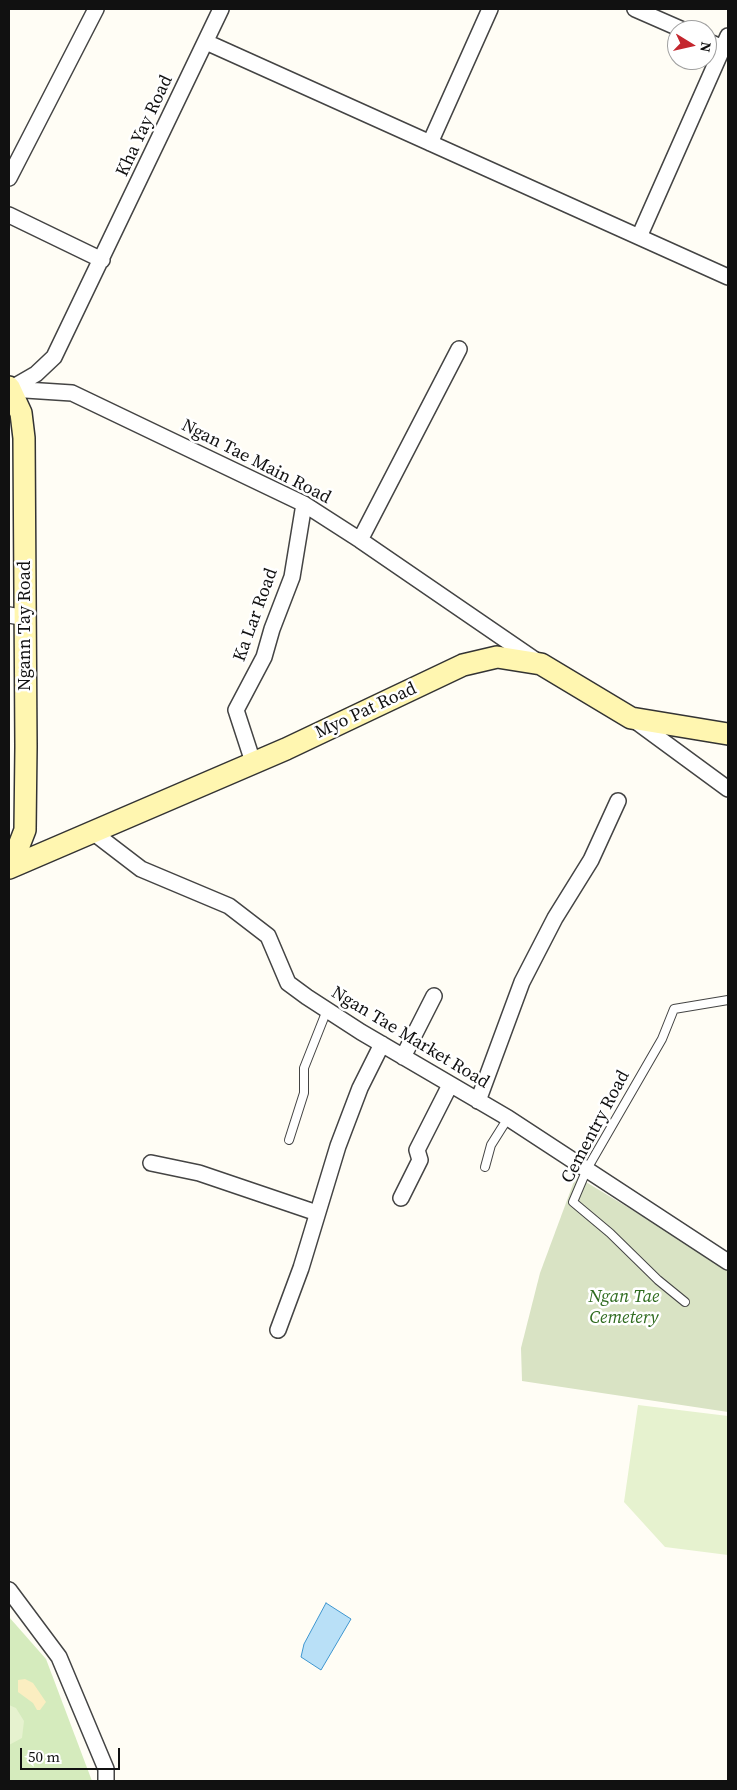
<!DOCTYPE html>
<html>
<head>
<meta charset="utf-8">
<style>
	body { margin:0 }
	#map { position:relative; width:737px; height:1790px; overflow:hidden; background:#fffdf5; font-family:"Source Serif 4",serif }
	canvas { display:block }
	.frame { position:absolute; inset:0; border:10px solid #111; pointer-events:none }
	.north { position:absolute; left:667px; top:20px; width:50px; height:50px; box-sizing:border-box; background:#fff; border:1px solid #a0a0a0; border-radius:50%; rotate:99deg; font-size:14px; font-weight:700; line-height:20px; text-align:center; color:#111 }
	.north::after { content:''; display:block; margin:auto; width:18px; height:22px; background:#c4262e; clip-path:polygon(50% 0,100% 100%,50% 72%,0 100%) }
	.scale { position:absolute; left:20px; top:1748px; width:100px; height:22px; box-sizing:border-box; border:2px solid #111; border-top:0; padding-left:6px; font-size:15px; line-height:18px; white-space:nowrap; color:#111; -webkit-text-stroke:4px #fff; paint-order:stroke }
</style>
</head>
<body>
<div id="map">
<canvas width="737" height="1790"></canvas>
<div class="frame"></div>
<div class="north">N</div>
<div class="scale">50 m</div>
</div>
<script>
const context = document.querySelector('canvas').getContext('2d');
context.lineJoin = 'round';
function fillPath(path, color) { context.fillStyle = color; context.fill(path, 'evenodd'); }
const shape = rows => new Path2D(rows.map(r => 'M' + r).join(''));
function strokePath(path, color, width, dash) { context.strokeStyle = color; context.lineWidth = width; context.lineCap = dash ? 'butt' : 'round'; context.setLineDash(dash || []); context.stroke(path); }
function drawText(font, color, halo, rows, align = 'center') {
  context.font = font + ' "Source Serif 4",serif'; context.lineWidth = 5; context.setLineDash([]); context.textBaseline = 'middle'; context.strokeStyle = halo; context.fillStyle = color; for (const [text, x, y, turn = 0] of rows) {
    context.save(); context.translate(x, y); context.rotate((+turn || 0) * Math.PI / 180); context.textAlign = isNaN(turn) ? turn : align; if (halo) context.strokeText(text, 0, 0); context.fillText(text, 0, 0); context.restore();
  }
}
fillPath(shape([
	[9,1617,46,1659,92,1781,9,1781]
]), '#d5ebbd');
fillPath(shape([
	[25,1679,33,1683,46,1702,40,1710,37,1710,33,1703,18,1692,18,1680]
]), '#fbeec1');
fillPath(shape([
	[576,1176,728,1268,728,1412,522,1381,521,1348,540,1273]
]), '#d9e3c4');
fillPath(shape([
	[638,1405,728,1416,728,1555,665,1547,624,1502],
	[9,1705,16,1708,24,1721,22,1738,9,1745]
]), '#e6f2cf');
const water = shape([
	[326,1603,351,1619,321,1670,301,1657,304,1644,326,1603]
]);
fillPath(water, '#b9e0f7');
strokePath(water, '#3f96cf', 1);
const lane = shape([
	[289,1140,304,1093,304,1068,327,1010],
	[485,1167,491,1145,508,1118],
	[685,1302,658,1280,610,1233,573,1202,587,1169,662,1039,674,1009,728,1000]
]);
const street = shape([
	[635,9,683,30],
	[707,41,723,48],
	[206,42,728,277],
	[430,143,490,9],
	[9,178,96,9],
	[9,215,102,260],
	[639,237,728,36],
	[10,389,72,393,304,504,360,540,538,662],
	[10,389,36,374,54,357,221,9],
	[360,540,459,349],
	[9,615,26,618],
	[634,720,728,789],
	[253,762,236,710,264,657,272,629,292,577,304,504],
	[94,833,141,869,229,906,268,936,288,983,307,997,361,1032,508,1118,728,1262],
	[403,1057,434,996],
	[478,1101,522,982,555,918,591,860,618,801],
	[151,1163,199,1173,317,1213],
	[401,1198,420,1160,417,1150,450,1085],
	[278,1330,301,1268,338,1146,360,1088,382,1044],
	[9,1590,59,1657,106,1769,106,1781]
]);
const secondary = shape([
	[9,387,21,413,24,438,26,747,25,830,18,848,9,863],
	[9,868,286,749,463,665,497,657,541,664,631,718,728,734]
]);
strokePath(lane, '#444', 10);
strokePath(street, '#444', 18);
strokePath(secondary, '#333', 24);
strokePath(lane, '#fff', 8);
strokePath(street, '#fff', 15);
strokePath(secondary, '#fff6b0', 21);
drawText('18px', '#111', '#fff', [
	["Kha Yay Road",145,126,-65],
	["Ngan Tae Main Road",256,462,27],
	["Ka Lar Road",256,615,-70],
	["Ngann Tay Road",25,626,-90],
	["Myo Pat Road",366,711,-25],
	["Ngan Tae Market Road",410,1038,31],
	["Cementry Road",596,1127,-62]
]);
drawText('italic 18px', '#2f6b1f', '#fff', [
	["Ngan Tae",624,1297],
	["Cemetery",624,1318]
]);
</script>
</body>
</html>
